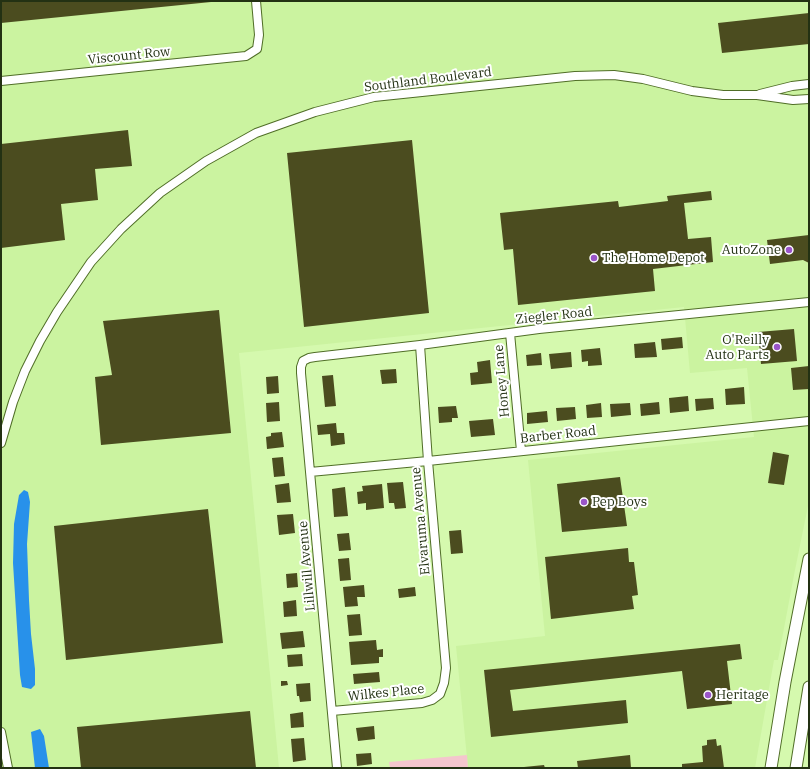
<!DOCTYPE html>
<html>
<head>
<meta charset="utf-8">
<style>
	body { margin:0 }
	#map { position:relative; width:810px; height:769px; overflow:hidden; background:#d5f9ae; font-family:"IBM Plex Serif",serif }
	canvas { display:block }
	.frame { position:absolute; inset:0; border:2px solid #233113; pointer-events:none }
</style>
</head>
<body>
<div id="map">
<canvas width="810" height="769"></canvas>
<div class="frame"></div>
</div>
<script>
const context = document.querySelector('canvas').getContext('2d');
context.lineJoin = 'round';
function fillPath(path, color) { context.fillStyle = color; context.fill(path, 'evenodd'); }
const shape = rows => new Path2D(rows.map(r => 'M' + r).join(''));
function strokePath(path, color, width, dash) { context.strokeStyle = color; context.lineWidth = width; context.lineCap = dash ? 'butt' : 'round'; context.setLineDash(dash || []); context.stroke(path); }
function drawText(font, color, halo, rows, align = 'center') {
  context.font = font + ' "IBM Plex Serif",serif'; context.lineWidth = 4; context.setLineDash([]); context.textBaseline = 'middle'; context.strokeStyle = halo; context.fillStyle = color; for (const [text, x, y, turn = 0] of rows) {
    context.save(); context.translate(x, y); context.rotate((+turn || 0) * Math.PI / 180); context.textAlign = isNaN(turn) ? turn : align; if (halo) context.strokeText(text, 0, 0); context.fillText(text, 0, 0); context.restore();
  }
}
fillPath(shape([
	[1,1,809,1,809,501,795,570,778,660,774,660,755,768,468,768,456,646,545,636,528,460,754,437,747,368,690,373,684,307,239,353,279,768,1,768]
]), '#cbf3a0');
fillPath(shape([
	[467,755,468,768,390,768,389,762]
]), '#f4c6cd');
fillPath(shape([
	[24,490,28,492,30,502,27,544,29,600,31,634,35,669,35,685,31,689,22,687,20,675,13,563,14,524,19,495],
	[40,729,44,736,49,768,35,768,31,732]
]), '#2891ea');
fillPath(shape([
	[1,1,211,1,211,2,1,23],
	[809,13,809,44,722,53,718,23],
	[128,130,132,166,95,169,98,200,61,204,65,240,1,248,1,144],
	[412,140,429,313,304,327,287,153],
	[711,191,712,200,684,203,688,239,711,237,713,262,653,269,655,291,518,305,513,249,504,250,500,213,618,201,619,207,668,201,667,196],
	[809,235,809,263,803,260,770,264,767,240],
	[219,310,231,433,101,445,95,377,112,375,103,321],
	[794,329,797,361,761,364,758,332],
	[682,337,683,348,662,350,661,339],
	[655,342,657,357,635,358,634,344],
	[600,348,602,365,588,366,588,361,582,362,581,350],
	[571,352,572,367,551,369,549,354],
	[541,353,542,365,527,366,526,355],
	[490,360,492,383,471,385,470,373,478,372,477,362],
	[809,366,809,389,793,390,791,368],
	[396,369,397,383,382,384,380,370],
	[333,375,336,406,325,407,322,376],
	[278,376,279,393,267,394,266,377],
	[744,387,745,404,726,405,725,389],
	[688,396,689,411,670,413,669,398],
	[713,398,714,409,696,411,695,399],
	[279,402,280,421,267,422,266,403],
	[659,402,660,414,641,416,640,404],
	[601,403,602,417,587,418,586,405],
	[630,403,631,415,611,417,610,404],
	[456,406,458,418,452,418,452,422,439,423,438,407],
	[575,407,576,419,557,421,556,408],
	[547,411,548,422,527,424,527,413],
	[493,419,495,435,471,437,469,421],
	[336,423,337,433,344,433,345,444,331,446,330,434,318,435,317,425],
	[282,432,284,447,267,449,266,437,271,436,271,433],
	[773,452,789,455,784,485,768,483],
	[283,457,285,476,274,477,272,458],
	[620,477,627,526,562,532,557,484],
	[403,482,406,508,395,509,394,503,389,503,387,483],
	[289,483,291,502,277,503,275,485],
	[382,484,384,508,366,510,366,503,358,504,357,492,363,491,362,486],
	[345,487,348,516,334,517,332,489],
	[208,509,223,643,66,660,54,526],
	[293,514,295,533,279,535,277,515],
	[461,530,463,553,451,554,449,531],
	[349,533,351,550,339,551,337,534],
	[628,548,629,562,634,562,638,595,632,596,634,609,551,619,545,557],
	[349,558,351,580,340,581,338,559],
	[297,573,298,587,287,588,286,574],
	[364,585,365,597,357,597,358,606,345,607,343,587],
	[415,587,416,596,399,598,398,589],
	[296,600,297,616,284,617,283,602],
	[360,614,362,635,349,636,347,615],
	[303,631,305,647,282,649,280,633],
	[376,640,377,650,383,649,383,657,379,657,379,663,351,665,349,642],
	[740,644,742,659,727,661,732,704,687,709,682,671,510,690,513,711,626,700,628,723,491,737,484,670],
	[302,654,303,666,288,667,287,655],
	[379,672,380,682,354,684,353,674],
	[281,681,287,681,288,685,281,686],
	[310,683,311,701,300,702,299,696,297,696,296,684],
	[250,711,256,768,81,768,77,727],
	[303,712,304,727,291,728,290,714],
	[374,726,375,739,358,741,356,728],
	[304,738,306,760,293,762,291,739],
	[716,739,717,746,721,745,724,768,682,768,682,764,703,762,702,746,707,745,707,740],
	[371,753,372,764,357,766,356,754],
	[630,755,631,768,578,768,577,761],
	[544,765,545,768,524,768,524,767]
]), '#4b4c1f');
const minor = shape([
	[1,81,246,56,257,49,259,35,256,1],
	[760,94,792,86,809,84],
	[510,333,521,451],
	[1,443,13,402,25,371,40,341,57,312,91,262,121,229,160,193,206,161,256,133,315,112,374,97,575,76,614,75,643,79,692,91,723,95,757,95,793,100,809,99],
	[310,472,428,461,809,421],
	[332,711,422,703,432,700,440,694,444,683,446,668,428,461,420,345],
	[1,732,8,768],
	[337,768,301,373,301,367,303,361,309,358,315,357,420,345,539,329,809,302]
]);
const major = shape([
	[771,768,785,682,809,559],
	[796,768,809,687]
]);
strokePath(minor, '#506e27', 10);
strokePath(major, '#506e27', 13);
strokePath(minor, '#fff', 8);
strokePath(major, '#fff', 11);
for (const [x, y, r, color] of [
	[789,250,4,"#9a55c9"],
	[594,258,4,"#9a55c9"],
	[777,347,4,"#9a55c9"],
	[584,502,4,"#9a55c9"],
	[708,695,4,"#9a55c9"]
]) { const dot = new Path2D(); dot.arc(x, y, r, 0, 2 * Math.PI); context.fillStyle = color; context.fill(dot); strokePath(dot, '#fff', 1.5); }
drawText('13px', '#233113', '#fff', [
	["Viscount Row",129,56,-6],
	["Southland Boulevard",428,80,-7],
	["Ziegler Road",554,316,-6],
	["Honey Lane",502,381,-95],
	["Barber Road",558,435,-6],
	["Elvaruma Avenue",421,521,-95],
	["Lillwill Avenue",307,566,-95],
	["Wilkes Place",386,693,-6]
]);
drawText('13px', '#233113', '#fff', [
	["AutoZone",781,250,"right"],
	["The Home Depot",602,258],
	["O'Reilly",769,340,"right"],
	["Auto Parts",769,355,"right"],
	["Pep Boys",592,502],
	["Heritage",716,695]
], 'left');
</script>
</body>
</html>
